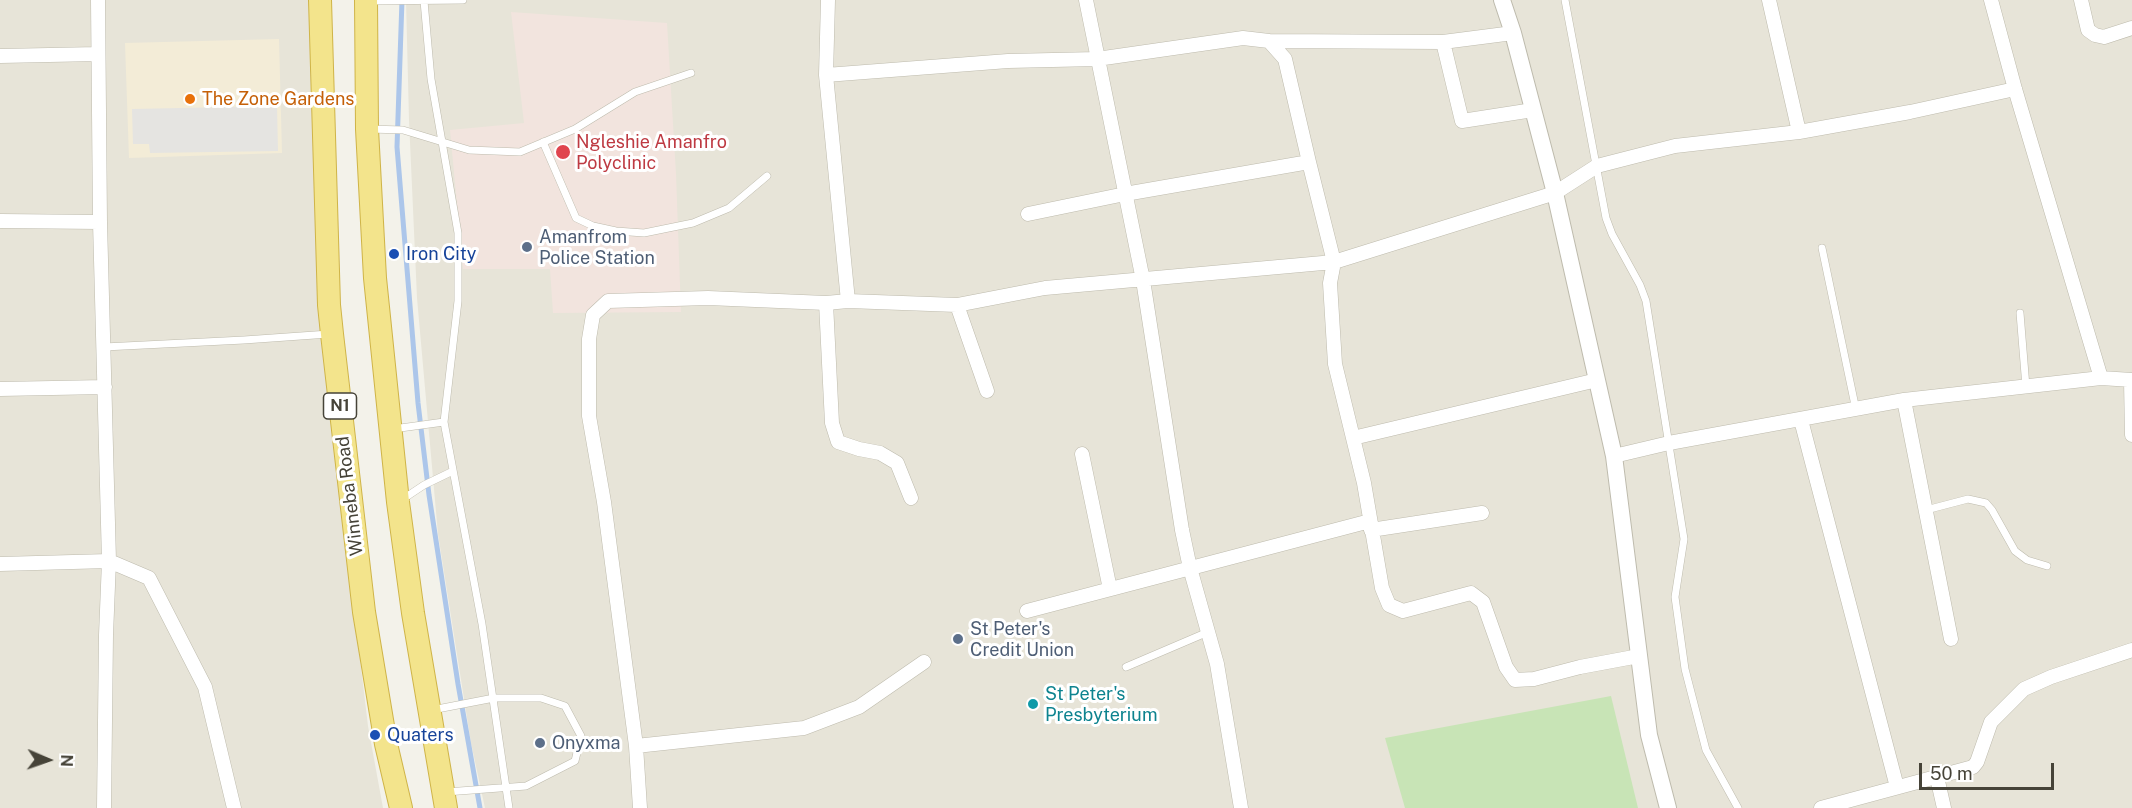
<!DOCTYPE html>
<html>
<head>
<meta charset="utf-8">
<style>
	body { margin:0 }
	#map { position:relative; width:2132px; height:808px; overflow:hidden; background:#f3f2ea; font-family:"Public Sans",sans-serif }
	canvas { display:block }
	.north { position:absolute; left:18px; top:730px; width:60px; height:60px; -webkit-text-stroke:4px #fff; paint-order:stroke; rotate:92deg; font-size:16px; font-weight:700; line-height:24px; text-align:center; color:#464338 }
	.north::after { content:''; display:block; margin:auto; width:21px; height:27px; background:#464338; clip-path:polygon(50% 0,100% 100%,50% 72%,0 100%) }
	.scale { position:absolute; left:1919px; top:763px; width:135px; height:27px; box-sizing:border-box; border:3px solid #464338; border-top:0; padding-left:8px; font-size:18px; line-height:21px; white-space:nowrap; color:#464338; -webkit-text-stroke:4px #fff; paint-order:stroke }
</style>
</head>
<body>
<div id="map">
<canvas width="2132" height="808"></canvas>
<div class="north">N</div>
<div class="scale">50 m</div>
</div>
<script>
const context = document.querySelector('canvas').getContext('2d');
context.lineJoin = 'round';
function fillPath(path, color) { context.fillStyle = color; context.fill(path, 'evenodd'); }
const shape = rows => new Path2D(rows.map(r => 'M' + r).join(''));
function strokePath(path, color, width, dash) { context.strokeStyle = color; context.lineWidth = width; context.lineCap = dash ? 'butt' : 'round'; context.setLineDash(dash || []); context.stroke(path); }
function drawText(font, color, halo, rows, align = 'center') {
  context.font = font + ' "Public Sans",sans-serif'; context.lineWidth = 6; context.setLineDash([]); context.textBaseline = 'middle'; context.strokeStyle = halo; context.fillStyle = color; for (const [text, x, y, turn = 0] of rows) {
    context.save(); context.translate(x, y); context.rotate((+turn || 0) * Math.PI / 180); context.textAlign = isNaN(turn) ? turn : align; if (halo) context.strokeText(text, 0, 0); context.fillText(text, 0, 0); context.restore();
  }
}
fillPath(shape([
	[0,0,310,0,320,323,368,726,383,808,0,808],
	[406,0,2132,0,2132,808,485,808,471,743,438,534,417,298,409,120]
]), '#e7e4d8');
fillPath(shape([
	[279,39,282,153,129,158,125,43]
]), '#f3ecd7');
fillPath(shape([
	[511,12,667,23,676,174,681,312,553,313,550,269,463,269,450,130,524,123]
]), '#f2e4de');
fillPath(shape([
	[1611,696,1638,808,1405,808,1385,738]
]), '#c8e4b6');
fillPath(shape([
	[277,106,278,151,150,153,149,144,133,144,132,109]
]), '#e5e4e1');
strokePath(shape([
	[402,0,397,147,418,403,429,495,458,684,480,808]
]), '#acc6ea', 5);
const service = shape([
	[1565,0,1606,218,1612,234,1640,285,1646,301,1684,539,1675,597,1685,669,1706,750,1738,808],
	[369,1,463,0],
	[424,1,431,79,458,233,458,301,444,422,482,624,509,808],
	[369,129,403,130,469,150,520,152,575,129,635,92,691,73],
	[543,142,576,218,593,226,616,231,644,233,693,223,729,208,767,176],
	[1822,248,1856,410],
	[2020,313,2026,387],
	[104,347,244,340,329,334],
	[393,429,444,422],
	[403,499,424,485,453,471],
	[1926,510,1968,499,1986,503,1992,510,2015,551,2027,560,2047,566],
	[1126,667,1208,632],
	[432,710,494,698,541,698,565,706,581,736,575,761,526,786,446,792]
]);
const minor = shape([
	[98,0,100,222,109,561,106,635,104,808],
	[828,0,826,75,848,301],
	[1086,0,1143,280,1182,530,1190,568,1217,664,1241,808],
	[1769,0,1799,132],
	[1991,0,2015,89,2101,378],
	[2081,0,2088,30,2095,35,2104,37,2132,28],
	[1269,41,1443,42,1513,33],
	[1443,42,1462,121,1533,110],
	[0,56,98,54],
	[826,75,1008,61,1097,59,1243,38,1269,41,1285,59,1309,162,1334,262,1330,283,1335,364,1364,483,1382,588,1389,605,1403,611,1471,593,1483,602,1506,667,1515,680,1534,679,1580,667,1639,656],
	[1028,214,1125,194,1309,162],
	[0,221,100,222],
	[826,303,832,423,838,442,859,449,880,453,897,463,911,498],
	[957,305,987,391],
	[2131,380,2132,435],
	[0,389,105,387],
	[1904,400,1951,639],
	[1801,420,1897,787],
	[1353,438,1597,380],
	[1082,454,1110,589],
	[1614,456,1669,443,1904,400,2101,378,2132,380],
	[1371,530,1482,513],
	[0,564,109,561,149,578,205,687,234,808],
	[1027,611,1370,521],
	[636,746,804,728,859,707,924,662],
	[1937,777,1944,808],
	[640,808,636,746,604,502,589,416,589,339,593,315,608,301,708,298,826,303,848,301,957,305,1045,288,1334,262,1555,193,1597,166,1675,146,1799,132,1910,112,2015,89],
	[1821,808,1973,767,1977,762,1991,722,2024,689,2051,677,2132,650]
]);
const tertiary = shape([
	[1502,0,1513,33,1555,193,1614,456,1649,735,1668,808]
]);
const trunk = shape([
	[320,0,329,305,332,334,364,612,386,744,401,808],
	[366,0,367,129,375,278,398,502,413,613,446,808]
]);
strokePath(service, '#bebbad', 8);
strokePath(minor, '#bebbad', 15);
strokePath(tertiary, '#bebbad', 18);
strokePath(trunk, '#cfb448', 24);
strokePath(service, '#fff', 7);
strokePath(minor, '#fff', 14);
strokePath(tertiary, '#fff', 16);
strokePath(trunk, '#f3e48c', 22);
for (const [x, y, r, color] of [
	[190,99,6,"#e8710a"],
	[563,152,8,"#e0444e"],
	[527,247,6,"#5c6f8a"],
	[394,254,6,"#1a4fb4"],
	[958,639,6,"#5c6f8a"],
	[1033,704,6,"#0f9aa8"],
	[375,735,6,"#1a4fb4"],
	[540,743,6,"#5c6f8a"]
]) { const dot = new Path2D(); dot.arc(x, y, r, 0, 2 * Math.PI); context.fillStyle = color; context.fill(dot); strokePath(dot, '#fff', 2); }
for (const [x, y, w] of [
	[340,406,33]
]) { const box = new Path2D(); box.roundRect(x - w / 2, y - 13, w, 26, 4.5); context.fillStyle = '#fff'; context.fill(box); strokePath(box, '#464338', 1.5); }
drawText('bold 16px', '#464338', null, [
	["N1",340,406]
]);
drawText('18px', '#c56008', '#fff', [
	["The Zone Gardens",202,99]
], 'left');
drawText('18px', '#be3a42', '#fff', [
	["Ngleshie Amanfro",576,142],
	["Polyclinic",576,163]
], 'left');
drawText('18px', '#4e5e75', '#fff', [
	["Amanfrom",539,237],
	["Police Station",539,258],
	["St Peter's",970,629],
	["Credit Union",970,650],
	["Onyxma",552,743]
], 'left');
drawText('18px', '#164399', '#fff', [
	["Iron City",406,254],
	["Quaters",387,735]
], 'left');
drawText('18px', '#464338', '#fff', [
	["Winneba Road",350,496,-97]
]);
drawText('18px', '#0d838f', '#fff', [
	["St Peter's",1045,694],
	["Presbyterium",1045,715]
], 'left');
</script>
</body>
</html>
